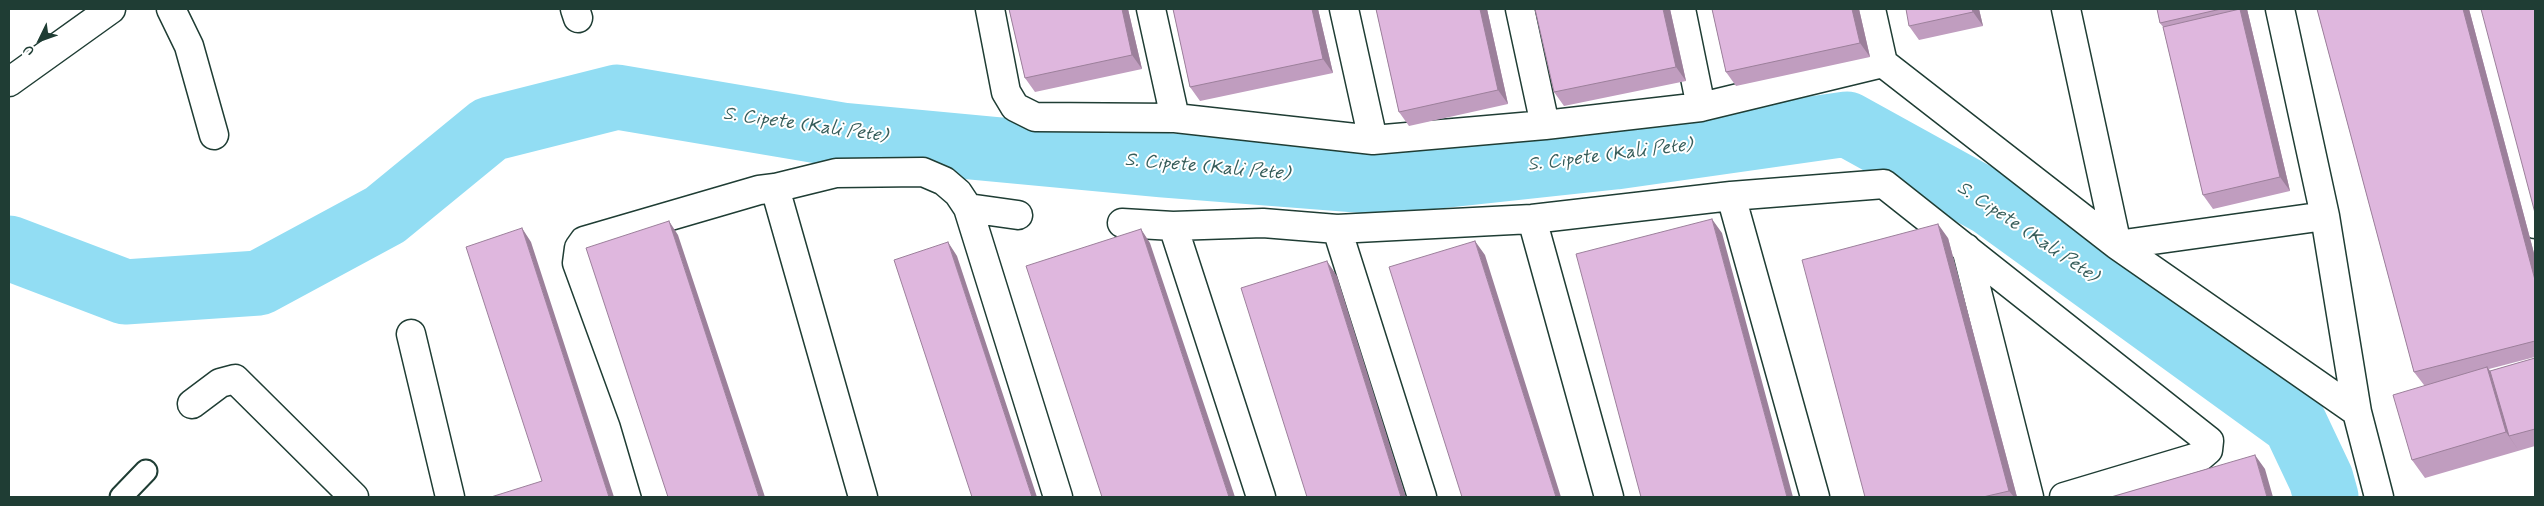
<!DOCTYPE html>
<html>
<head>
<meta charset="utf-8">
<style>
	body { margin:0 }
	#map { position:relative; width:2544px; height:506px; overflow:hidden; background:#fff; font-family:Mynerve,sans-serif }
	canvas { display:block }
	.frame { position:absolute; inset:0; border:10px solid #1f3d34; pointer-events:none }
	.north { position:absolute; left:15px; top:15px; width:50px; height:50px; -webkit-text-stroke:4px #fff; paint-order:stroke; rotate:228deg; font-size:14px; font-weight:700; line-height:20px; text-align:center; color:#1f3d34 }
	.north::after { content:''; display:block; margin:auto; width:18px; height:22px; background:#1f3d34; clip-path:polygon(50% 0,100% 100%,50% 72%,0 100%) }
</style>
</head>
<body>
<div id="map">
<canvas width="2544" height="506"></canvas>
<div class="frame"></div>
<div class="north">U</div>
</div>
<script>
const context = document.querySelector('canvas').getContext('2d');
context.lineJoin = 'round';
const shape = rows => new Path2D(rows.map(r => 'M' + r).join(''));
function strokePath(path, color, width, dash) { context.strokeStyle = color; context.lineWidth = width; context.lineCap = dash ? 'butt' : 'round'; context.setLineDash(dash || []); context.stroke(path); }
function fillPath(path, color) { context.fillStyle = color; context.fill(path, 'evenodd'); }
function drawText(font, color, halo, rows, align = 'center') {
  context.font = font + ' Mynerve,sans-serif'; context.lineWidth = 4; context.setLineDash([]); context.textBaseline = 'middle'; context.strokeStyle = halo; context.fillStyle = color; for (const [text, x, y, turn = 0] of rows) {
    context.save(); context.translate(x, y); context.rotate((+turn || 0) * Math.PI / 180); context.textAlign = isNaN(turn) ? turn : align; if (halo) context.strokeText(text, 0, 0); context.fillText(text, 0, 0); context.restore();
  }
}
strokePath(shape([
	[9,248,125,292,259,283,385,215,490,129,617,97,842,135,1162,165,1383,182,1615,157,1847,124,1990,203,2295,424,2321,479,2326,497]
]), '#92ddf3', 65);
const service = shape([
	[121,497,146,471]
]);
const minor = shape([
	[171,9,189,46,214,135],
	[575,9,578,18],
	[990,9,1006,92,1015,107,1035,117,1175,118,1373,140,1545,125,1701,107,1883,63,2117,245,2357,412],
	[1151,9,1175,118],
	[1344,9,1373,140],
	[1520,9,1545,125],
	[1681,9,1701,107],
	[1871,9,1883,63],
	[2066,9,2117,245,2325,216],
	[2280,9,2325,216,2357,412,2379,497],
	[2480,9,2535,224],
	[9,82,111,9],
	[775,188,863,497],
	[1731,196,1815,497],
	[968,208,1018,215],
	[1532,219,1609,497],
	[1122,223,1173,226,1261,497],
	[1173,226,1263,223,1337,229,1532,219,1731,196,1884,184,2209,441,2208,450,2201,456,2064,497],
	[1337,229,1422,497],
	[1966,248,2029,497],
	[411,334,450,497],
	[192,404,220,383,235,379,354,497],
	[657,497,634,419,577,263,579,248,584,241,759,190,775,188,836,173,923,172,944,181,958,193,968,208,1058,497]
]);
strokePath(service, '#1f3d34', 25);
strokePath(minor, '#1f3d34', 31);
strokePath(service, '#fff', 21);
strokePath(minor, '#fff', 28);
fillPath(shape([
	[1009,9,1128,9,1142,69,1035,92,1025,78],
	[1173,9,1318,9,1333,73,1200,101,1190,87],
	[1376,9,1487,9,1508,104,1409,126,1399,112],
	[1670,9,1686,81,1564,106,1554,92],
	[1712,9,1859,9,1870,57,1736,86,1726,72],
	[1979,9,1983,26,1919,40,1909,26],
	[2157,9,2247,9,2290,191,2213,209,2203,195,2163,27,2160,23],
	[2317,9,2469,9,2535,257,2535,357,2489,369,2490,371,2535,358,2535,446,2425,478,2412,460,2424,385,2414,372],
	[1948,238,2017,497,1865,497]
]), '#c09dbf');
fillPath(shape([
	[1122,9,1128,9,1142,69,1132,55],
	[1312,9,1318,9,1333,73,1323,59],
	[1480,9,1487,9,1508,104,1498,90],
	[1663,9,1670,9,1686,81,1676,67],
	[1852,9,1859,9,1870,57,1860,43],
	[1972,9,1979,9,1983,26,1973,12],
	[2240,9,2247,9,2290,191,2280,177],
	[2463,9,2469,9,2535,257,2535,280],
	[1712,219,1722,233,1793,497,1787,497],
	[669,221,678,235,765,497,759,497],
	[1938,224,1948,238,2017,497,2014,497,2009,491],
	[522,228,531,242,614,497,609,497],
	[1141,229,1150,243,1235,497,1229,497],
	[1475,241,1485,255,1561,497,1556,497],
	[948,242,957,256,1037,497,1032,497],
	[1327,261,1337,276,1406,497,1401,497],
	[2487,367,2500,385,2509,436,2519,451,2506,432],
	[2255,455,2265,469,2273,497,2267,497]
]), '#9c809b');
const building = shape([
	[1009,9,1122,9,1132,55,1025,78,1009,9],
	[1173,9,1312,9,1323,59,1190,87,1173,9],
	[1376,9,1480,9,1498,90,1399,112,1376,9],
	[1535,9,1663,9,1676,67,1554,92,1535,9],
	[1712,9,1852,9,1860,43,1726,72,1712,9],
	[1906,9,1972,9,1973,12,1909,26,1906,9],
	[2157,9,2221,9,2160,23,2157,9],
	[2240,9,2280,177,2203,195,2163,27,2240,9],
	[2317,9,2463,9,2535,280,2535,341,2414,372,2317,9],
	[2481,9,2535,9,2535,213,2481,9],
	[1712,219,1787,497,1641,497,1576,254,1712,219],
	[669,221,759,497,668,497,586,248,669,221],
	[1938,224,2009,491,1983,497,1865,497,1802,260,1938,224],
	[522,228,609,497,491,497,542,481,466,247,522,228],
	[1141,229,1229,497,1102,497,1026,266,1141,229],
	[1475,241,1556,497,1462,497,1389,267,1475,241],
	[948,242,1032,497,972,497,894,260,948,242],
	[1327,261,1401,497,1307,497,1241,288,1327,261],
	[2535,358,2535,429,2509,436,2490,371,2535,358],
	[2487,367,2506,432,2412,460,2393,395,2487,367],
	[2255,455,2267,497,2111,497,2255,455]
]);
fillPath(building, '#dfb7de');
strokePath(building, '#9c809b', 1);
drawText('italic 19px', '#365d5a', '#fff', [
	["S. Cipete (Kali Pete)",805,126,8],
	["S. Cipete (Kali Pete)",1610,156,-7],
	["S. Cipete (Kali Pete)",1207,168,5],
	["S. Cipete (Kali Pete)",2027,233,34]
]);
</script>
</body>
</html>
